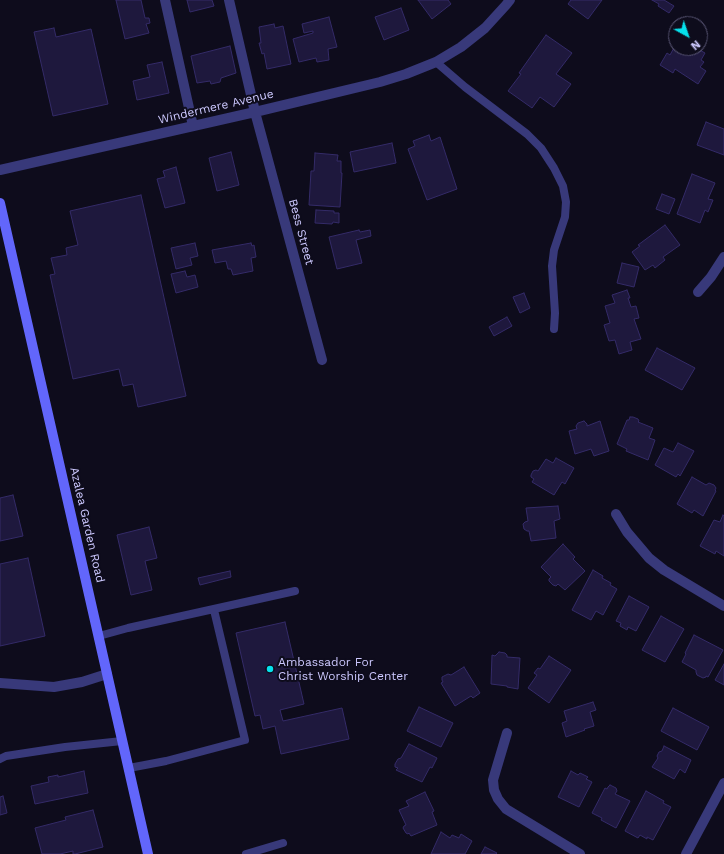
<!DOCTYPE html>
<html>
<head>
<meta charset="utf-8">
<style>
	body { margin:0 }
	#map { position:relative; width:724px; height:854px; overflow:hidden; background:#0e0c1c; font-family:"Work Sans",sans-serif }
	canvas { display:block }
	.north { position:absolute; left:668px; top:16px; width:40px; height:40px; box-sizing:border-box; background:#0e0c1c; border:1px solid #5a5776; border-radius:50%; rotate:140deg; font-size:11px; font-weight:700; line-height:16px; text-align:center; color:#ccc8fe }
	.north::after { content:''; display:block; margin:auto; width:14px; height:18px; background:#06e1ec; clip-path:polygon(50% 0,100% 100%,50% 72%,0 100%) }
</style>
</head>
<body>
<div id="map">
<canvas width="724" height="854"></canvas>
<div class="north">N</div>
</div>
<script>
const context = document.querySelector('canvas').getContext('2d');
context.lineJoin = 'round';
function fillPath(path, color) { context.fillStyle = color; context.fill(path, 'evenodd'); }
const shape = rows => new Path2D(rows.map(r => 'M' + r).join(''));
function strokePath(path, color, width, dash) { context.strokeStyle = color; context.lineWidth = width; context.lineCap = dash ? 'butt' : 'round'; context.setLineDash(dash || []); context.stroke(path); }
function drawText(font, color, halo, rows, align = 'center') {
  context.font = font + ' "Work Sans",sans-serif'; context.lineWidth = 4; context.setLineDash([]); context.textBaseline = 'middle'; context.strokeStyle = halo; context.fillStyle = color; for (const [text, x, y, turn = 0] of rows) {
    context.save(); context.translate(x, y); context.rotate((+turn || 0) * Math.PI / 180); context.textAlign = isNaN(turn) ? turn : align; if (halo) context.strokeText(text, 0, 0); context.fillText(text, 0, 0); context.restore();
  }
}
const building = shape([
	[116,0,141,0,145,18,149,18,150,23,146,24,149,33,125,39,116,0],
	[187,0,212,0,214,6,190,12,187,0],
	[418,0,448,0,451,4,432,19,418,0],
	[571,0,602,0,588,19,568,4,571,0],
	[652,0,664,0,674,6,669,13,658,6,659,4,652,0],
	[401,8,409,30,384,40,375,17,401,8],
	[329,17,337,47,328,49,329,60,317,62,316,58,299,62,293,39,313,33,313,31,304,33,302,24,329,17],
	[274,24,275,28,283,26,291,64,267,69,264,53,262,54,259,43,261,43,259,27,274,24],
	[54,28,56,37,91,29,108,104,53,116,34,32,54,28],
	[546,35,572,53,556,74,571,84,554,107,540,97,532,108,508,91,521,74,519,73,546,35],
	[676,35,676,48,696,48,705,53,701,60,704,62,700,67,706,71,698,84,675,69,673,73,660,65,667,53,670,55,675,46,672,44,671,41,674,36,676,35],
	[230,46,236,73,221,78,220,82,211,84,210,81,197,83,191,56,230,46],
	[162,62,169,93,137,100,133,81,150,77,147,65,162,62],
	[706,122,724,129,724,155,697,145,706,122],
	[429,135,431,141,440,137,457,189,427,200,408,149,415,146,413,141,429,135],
	[392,143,396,163,354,172,350,152,392,143],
	[231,152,239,185,217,191,209,158,231,152],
	[315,153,338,155,337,161,341,161,341,173,342,173,340,207,309,205,311,171,314,171,315,153],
	[176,167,185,203,165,208,157,179,165,177,163,171,176,167],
	[692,174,715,183,708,199,713,200,708,212,705,210,700,223,677,214,692,174],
	[662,194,675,199,669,214,656,209,662,194],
	[141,195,186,396,138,407,133,384,123,386,119,369,73,379,50,275,55,274,51,258,67,255,66,248,78,245,70,211,141,195],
	[316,210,334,211,334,213,339,213,339,223,333,222,332,224,315,223,316,210],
	[665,225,680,245,663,257,665,260,655,268,653,265,645,270,632,252,640,246,638,245,665,225],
	[359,230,360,232,370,230,371,236,356,240,362,263,337,269,329,237,359,230],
	[195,243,198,256,190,258,192,265,176,269,171,248,195,243],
	[251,243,252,246,254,245,256,257,251,258,253,271,233,275,231,269,228,269,226,261,215,263,212,250,251,243],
	[622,263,639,267,634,287,617,283,622,263],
	[185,271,187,277,195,275,198,287,176,293,171,274,185,271],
	[627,290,630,298,628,298,631,307,636,306,639,318,634,319,641,339,630,342,632,350,619,354,615,340,609,341,604,325,610,323,605,306,615,303,612,295,627,290],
	[524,293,530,308,520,313,513,297,524,293],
	[507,317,512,326,494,336,489,327,507,317],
	[657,348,695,368,682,390,645,370,657,348],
	[630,417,633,417,638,419,639,421,638,422,653,428,649,438,655,440,648,460,626,451,627,449,617,444,627,420,629,420,630,417],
	[584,421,587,424,587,426,600,421,609,451,594,456,591,449,575,454,569,431,577,429,576,426,578,423,584,421],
	[678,443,694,451,680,476,678,474,676,477,655,465,664,448,673,452,678,443],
	[556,458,574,468,565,484,562,482,554,495,532,482,534,479,531,477,531,475,533,471,536,470,538,471,546,459,553,463,556,458],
	[692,477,706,485,709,483,714,485,716,488,715,490,716,491,703,516,694,510,692,513,677,504,692,477],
	[13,495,23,536,0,541,0,498,13,495],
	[558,506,560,519,554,521,556,538,531,541,529,531,527,531,524,529,523,524,525,522,528,521,526,508,558,506],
	[723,515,724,516,724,556,716,551,715,554,700,546,714,520,720,522,723,515],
	[149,527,157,558,145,561,152,590,131,595,117,535,149,527],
	[563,544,575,557,573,559,585,571,565,590,558,584,556,586,553,585,549,581,549,579,551,577,541,567,563,544],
	[28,558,45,636,0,646,0,564,28,558],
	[593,570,603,576,602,578,611,583,610,585,617,589,603,615,596,611,591,620,572,610,593,570],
	[230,571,231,577,200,585,198,578,230,571],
	[629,596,649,607,636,631,628,627,627,630,620,626,621,623,616,621,629,596],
	[661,616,684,629,665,662,642,650,661,616],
	[285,622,304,704,280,710,283,721,342,708,349,739,281,754,275,726,263,729,260,715,255,716,236,633,285,622],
	[694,635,723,650,708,677,706,676,706,677,703,678,697,675,696,672,696,670,682,662,686,654,685,653,694,635],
	[499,652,505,653,507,655,507,657,520,658,518,689,507,687,507,686,491,684,492,655,495,656,499,652],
	[549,656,571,670,549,703,528,688,537,675,534,673,538,668,540,669,549,656],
	[724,664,724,685,715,680,724,664],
	[464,667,480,693,473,698,471,696,455,706,441,683,443,682,442,680,442,677,448,674,451,675,464,667],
	[593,702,596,710,590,712,594,726,584,729,585,730,566,737,562,723,567,721,564,711,593,702],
	[419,707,453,723,441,747,407,731,419,707],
	[673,708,709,727,697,750,661,731,673,708],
	[409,744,437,758,432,768,430,767,422,782,396,770,398,768,395,767,395,764,398,759,401,758,409,744],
	[664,746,691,760,685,773,680,769,674,779,652,767,658,758,657,756,659,752,662,751,664,746],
	[84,771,88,793,35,804,31,786,49,782,48,777,58,775,58,777,84,771],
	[571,771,578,775,580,773,588,777,586,779,592,782,579,807,558,797,571,771],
	[610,785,616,788,617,791,615,794,630,801,616,828,601,820,602,818,592,813,605,788,607,789,608,787,610,785],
	[646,791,664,801,663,803,671,807,653,840,647,837,647,839,640,835,638,838,625,831,646,791],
	[425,792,434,811,432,812,437,825,411,836,409,833,408,834,406,833,403,828,404,826,406,825,399,810,409,806,406,801,425,792],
	[3,796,7,813,0,815,0,797,3,796],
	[93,810,103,847,75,854,73,854,73,851,60,854,42,854,35,828,66,820,65,817,93,810],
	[441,832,450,838,452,835,459,838,461,834,472,841,465,854,431,854,441,832],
	[485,847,497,853,496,854,481,854,485,847]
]);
fillPath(building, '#1e183d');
strokePath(building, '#342b68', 1);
strokePath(shape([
	[436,62,465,87,527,134,541,148,554,168,563,186,566,202,565,217,554,250,552,266,555,313,554,329],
	[99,636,128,628,295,591],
	[0,759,6,756,65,747,122,741],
	[129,768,166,761,245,740,214,610],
	[246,854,283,843]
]), '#38397a', 8);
strokePath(shape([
	[165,0,193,126],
	[229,0,255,112,322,360],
	[0,170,255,112,380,82,406,74,436,62,461,47,485,28,506,5,510,0],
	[698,292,711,277,724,257],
	[616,514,627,532,649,558,664,570,724,606],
	[0,683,54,687,82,682,107,674],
	[507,733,493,780,494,790,498,799,506,809,580,854],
	[686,854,724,783]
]), '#38397a', 10);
strokePath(shape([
	[0,203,148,854]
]), '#6266fb', 10);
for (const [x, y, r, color] of [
	[270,669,4,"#06e1ec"]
]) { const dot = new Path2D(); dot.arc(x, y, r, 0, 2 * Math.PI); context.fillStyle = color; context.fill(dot); strokePath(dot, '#0e0c1c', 1.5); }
drawText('12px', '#ccc8fe', '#0e0c1c', [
	["Windermere Avenue",216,107,-13],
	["Bess Street",301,232,75],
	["Azalea Garden Road",87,525,77]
]);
drawText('12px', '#ccc8fe', '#0e0c1c', [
	["Ambassador For",278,662],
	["Christ Worship Center",278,676]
], 'left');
</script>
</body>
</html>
